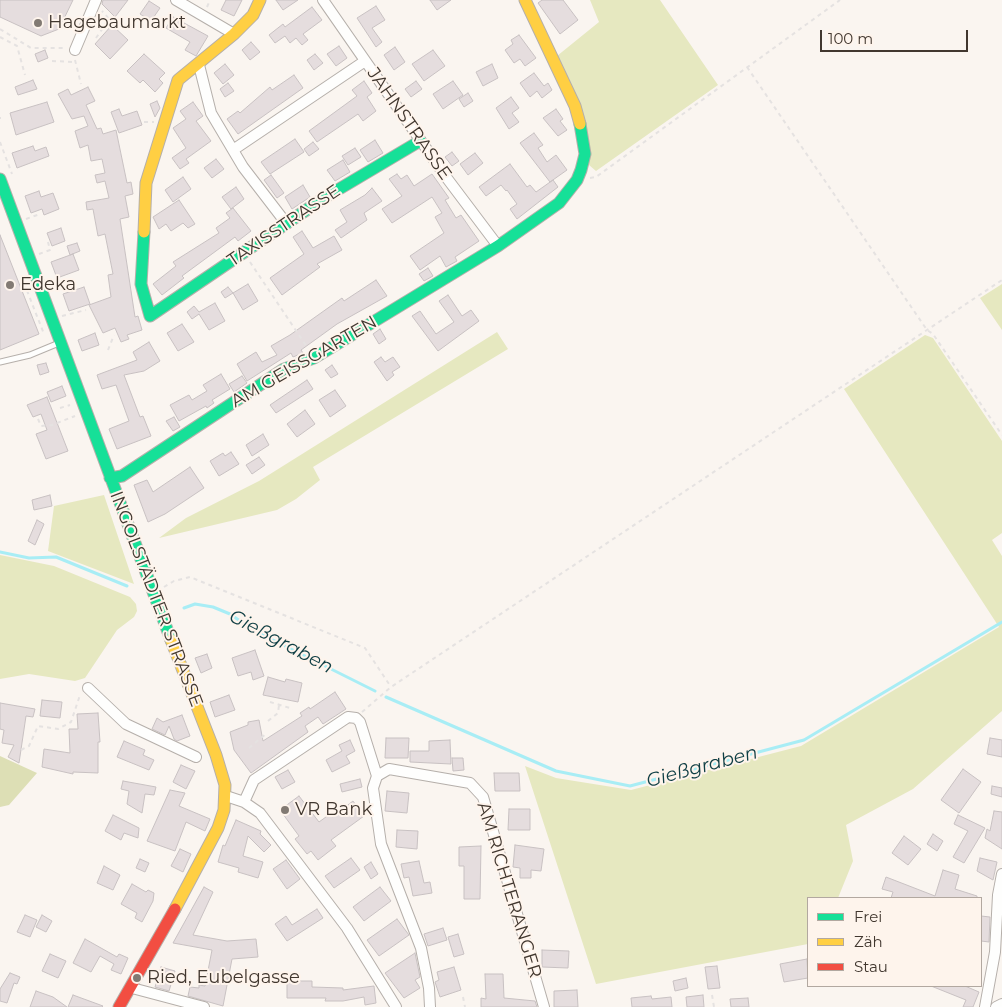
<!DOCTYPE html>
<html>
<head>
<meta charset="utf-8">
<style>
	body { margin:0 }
	#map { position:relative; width:1002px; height:1007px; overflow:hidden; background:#faf5f0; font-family:Montserrat,sans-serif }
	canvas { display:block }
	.legend { position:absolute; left:807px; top:897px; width:175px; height:90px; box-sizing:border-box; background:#fef4ec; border:1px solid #b2a8a0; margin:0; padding:6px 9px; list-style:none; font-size:15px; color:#41372f }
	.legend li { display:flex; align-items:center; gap:10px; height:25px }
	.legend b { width:25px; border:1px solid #b2a8a0 }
	.scale { position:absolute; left:820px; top:30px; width:148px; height:22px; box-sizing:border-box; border:2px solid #41372f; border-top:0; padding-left:6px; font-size:15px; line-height:18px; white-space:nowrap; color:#41372f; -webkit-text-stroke:4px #fef4ec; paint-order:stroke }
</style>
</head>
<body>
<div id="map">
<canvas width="1002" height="1007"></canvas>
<ul class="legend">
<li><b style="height:6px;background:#16e098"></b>Frei</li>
<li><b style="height:6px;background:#ffcf43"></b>Zäh</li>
<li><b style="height:6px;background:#f24e42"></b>Stau</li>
</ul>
<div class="scale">100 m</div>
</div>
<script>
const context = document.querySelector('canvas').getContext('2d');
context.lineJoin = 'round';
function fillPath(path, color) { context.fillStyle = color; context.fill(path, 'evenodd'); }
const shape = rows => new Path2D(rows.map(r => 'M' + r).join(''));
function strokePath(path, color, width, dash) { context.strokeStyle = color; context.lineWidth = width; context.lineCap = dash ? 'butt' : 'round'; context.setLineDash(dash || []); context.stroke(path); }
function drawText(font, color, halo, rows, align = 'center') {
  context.font = font + ' Montserrat,sans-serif'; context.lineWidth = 4; context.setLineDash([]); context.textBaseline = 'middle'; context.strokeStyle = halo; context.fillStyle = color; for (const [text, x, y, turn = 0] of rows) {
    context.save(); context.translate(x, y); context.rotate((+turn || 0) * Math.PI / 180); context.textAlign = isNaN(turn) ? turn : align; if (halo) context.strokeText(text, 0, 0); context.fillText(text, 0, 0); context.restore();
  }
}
fillPath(shape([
	[590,0,660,0,718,85,596,171,589,165,557,56,599,22],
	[1002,284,1002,330,980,298],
	[497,332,508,349,313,467,320,480,296,499,277,510,159,538,186,518,259,481],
	[925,335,933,338,1002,441,1002,533,992,540,1002,556,1002,711,913,789,846,825,853,861,838,898,808,898,808,944,596,984,525,766,556,778,631,790,801,746,999,627,844,389],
	[104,495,134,584,48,551,54,506],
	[0,555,54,566,130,597,136,604,137,611,134,617,117,630,85,678,75,681,29,674,0,679]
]), '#e6e8c0');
fillPath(shape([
	[0,756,37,773,9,805,0,807]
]), '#dddfb5');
strokePath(shape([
	[0,552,29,558,56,557,127,586],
	[184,608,195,604,213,607,230,614,253,630,375,691],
	[386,697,556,771,630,786,804,740,1002,622]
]), '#a8edf5', 3);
const building = shape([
	[0,0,73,0,59,29,41,36,0,17,0,0],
	[103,0,128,0,115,17,102,4,103,0],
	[226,0,242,0,234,16,221,10,226,0],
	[276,0,298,0,283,10,276,0],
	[430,0,451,0,437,10,430,0],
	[542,0,563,0,578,20,560,34,538,3,542,0],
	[149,1,160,8,151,21,140,14,149,1],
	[376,6,385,20,372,28,382,42,376,47,357,18,376,6],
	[312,7,322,20,303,34,308,40,302,45,296,38,290,43,285,36,275,43,269,35,283,24,285,27,312,7],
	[173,17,208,36,196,56,185,50,190,42,166,28,173,17],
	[112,25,128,40,110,59,95,44,112,25],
	[519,35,536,58,525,66,520,59,514,63,505,50,513,44,511,40,519,35],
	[251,42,260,52,250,60,242,50,251,42],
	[339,46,347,58,336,66,327,54,339,46],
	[395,47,405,62,394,70,384,55,395,47],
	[45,50,48,58,38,62,35,54,45,50],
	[433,50,445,66,424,81,412,64,433,50],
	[144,54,165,73,159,79,163,83,155,92,143,80,140,83,127,71,144,54],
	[315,54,323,63,314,70,307,60,315,54],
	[225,64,234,75,223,84,214,73,225,64],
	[492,64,498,78,483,86,476,72,492,64],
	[534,73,544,86,548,83,552,90,542,98,537,91,530,97,520,83,534,73],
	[294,75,303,88,238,134,227,119,238,111,240,113,270,87,272,90,294,75],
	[33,80,37,89,18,95,15,87,33,80],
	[364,81,372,93,367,97,376,111,363,121,358,114,317,142,309,131,357,96,352,90,364,81],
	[416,81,422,89,411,97,405,89,416,81],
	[453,81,463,95,443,109,433,94,453,81],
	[228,83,234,91,225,97,220,89,228,83],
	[88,87,95,101,86,105,97,129,101,128,103,134,116,130,127,183,131,182,133,194,125,196,129,217,120,219,135,317,138,316,142,330,127,335,129,339,121,342,115,328,103,333,89,305,111,297,108,275,113,274,105,234,98,236,93,209,87,210,86,202,109,198,105,181,97,183,95,175,105,173,102,159,91,161,88,145,80,148,75,131,88,126,84,116,72,119,58,94,68,89,71,95,88,87],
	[468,93,473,101,464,107,459,99,468,93],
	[511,97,519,108,512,113,519,122,509,129,496,108,511,97],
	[157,101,160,108,155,117,150,104,157,101],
	[47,102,54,122,16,135,10,113,47,102],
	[193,102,203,116,196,121,211,141,186,159,189,163,180,169,172,158,186,148,173,128,186,119,180,111,193,102],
	[119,109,122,116,137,111,142,125,119,133,111,112,119,109],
	[556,109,563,119,560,121,567,130,558,136,543,118,556,109],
	[534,133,543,145,538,148,547,162,556,155,567,170,550,182,520,143,534,133],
	[295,139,304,152,270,174,261,162,295,139],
	[375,140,383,153,368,162,360,150,375,140],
	[313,142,319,149,309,156,304,149,313,142],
	[33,146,35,151,46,147,49,156,17,168,12,153,33,146],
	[355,148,361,157,348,165,342,156,355,148],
	[452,152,459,161,452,166,445,157,452,152],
	[475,153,483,163,468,175,460,164,475,153],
	[216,159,224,169,212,178,204,168,216,159],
	[343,160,350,172,335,181,327,170,343,160],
	[510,164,527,187,530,185,536,192,553,180,558,187,517,219,510,209,517,204,507,190,506,191,501,185,486,196,479,187,510,164],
	[397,174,401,179,407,175,414,186,432,174,449,198,445,200,456,218,461,215,479,241,455,257,457,261,446,267,440,256,420,270,410,256,444,233,435,217,442,213,432,197,392,223,382,209,402,196,389,179,397,174],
	[271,175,284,193,277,198,264,180,271,175],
	[183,177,191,189,173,202,165,190,183,177],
	[303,185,310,197,292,209,285,197,303,185],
	[236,187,244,199,231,209,222,197,236,187],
	[372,188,382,201,364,213,367,220,341,238,335,230,347,222,340,210,365,195,372,188],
	[39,191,41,197,53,193,59,209,44,215,42,209,31,213,25,196,39,191],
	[179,200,195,224,188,228,183,223,171,231,166,224,159,229,153,217,179,200],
	[233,208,251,231,238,241,235,237,182,276,184,278,162,295,153,284,176,266,173,262,219,233,216,228,230,218,226,213,233,208],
	[61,228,65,241,52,246,47,233,61,228],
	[302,231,313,248,334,236,342,250,317,264,320,267,282,295,270,278,304,254,293,237,302,231],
	[0,235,39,334,0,350,0,235],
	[77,243,80,251,70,255,67,246,77,243],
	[73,254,79,270,57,278,51,262,73,254],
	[428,268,433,276,424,281,419,274,428,268],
	[376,280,387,296,337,324,301,350,303,353,293,357,291,353,247,381,237,364,256,352,262,362,277,355,271,346,290,335,342,298,344,301,376,280],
	[248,284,258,301,243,310,233,293,248,284],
	[84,287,90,304,69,311,63,294,84,287],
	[228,287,233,293,225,298,221,292,228,287],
	[448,295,462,316,471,310,479,321,438,351,412,316,420,311,436,334,454,322,439,301,448,295],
	[215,303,225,321,209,330,199,314,192,319,187,312,194,306,199,312,215,303],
	[182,324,194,342,178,351,167,333,182,324],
	[380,329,386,339,379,344,373,334,380,329],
	[95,333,99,345,82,351,78,340,95,333],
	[149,342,160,361,144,371,124,375,140,417,143,416,151,436,117,449,109,429,129,421,116,385,102,389,97,375,137,360,133,352,149,342],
	[381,357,385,362,393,357,400,367,392,372,394,375,387,381,374,362,381,357],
	[46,363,49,372,40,375,37,365,46,363],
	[332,365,338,374,331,378,325,370,332,365],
	[221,374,230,389,212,400,214,403,207,408,206,406,179,421,170,405,189,395,192,400,207,391,203,385,221,374],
	[242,376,247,383,234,392,229,384,242,376],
	[307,380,313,389,276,413,270,405,307,380],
	[62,386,66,396,51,402,47,392,62,386],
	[335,390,346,406,330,417,319,400,335,390],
	[47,397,68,451,46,459,36,434,47,430,41,414,33,417,27,405,47,397],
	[305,410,315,424,297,437,287,424,305,410],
	[174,417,180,427,173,431,166,421,174,417],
	[263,434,269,445,252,456,246,445,263,434],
	[231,452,239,464,219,476,210,461,223,453,225,456,231,452],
	[259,457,265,465,252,474,246,465,259,457],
	[190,467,204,488,165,514,148,522,134,485,147,480,153,492,190,467],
	[50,495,52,506,34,510,32,500,50,495],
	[37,520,44,524,35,545,28,541,37,520],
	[255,650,264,676,253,680,251,672,238,676,232,658,255,650],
	[207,654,212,668,201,673,195,658,207,654],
	[268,677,285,682,286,679,302,683,298,702,263,695,268,677],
	[335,692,346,709,323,724,318,717,305,726,308,732,251,773,234,750,230,732,248,725,248,722,259,720,263,741,302,716,300,713,309,707,310,709,335,692],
	[229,695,235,710,215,717,210,702,229,695],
	[42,700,62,702,60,718,40,716,42,700],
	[0,703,35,709,33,717,26,716,19,763,8,757,14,745,2,743,4,730,0,729,0,703],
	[98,713,100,742,98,742,98,773,73,772,73,774,42,767,44,749,70,753,69,729,78,729,77,714,98,713],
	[182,715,190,736,177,741,174,739,169,726,165,735,152,729,157,718,163,722,182,715],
	[386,738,409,738,408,758,385,758,386,738],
	[990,738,1002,740,1002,757,987,754,990,738],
	[350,740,355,751,346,756,350,763,332,772,326,760,342,751,339,745,350,740],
	[450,740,451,764,410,762,410,751,429,751,429,741,450,740],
	[124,741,145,750,143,755,154,760,149,770,117,757,124,741],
	[452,758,463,758,464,770,453,771,452,758],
	[181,765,195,771,186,789,173,782,181,765],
	[963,769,981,782,959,813,941,800,963,769],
	[288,770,295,782,282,789,275,777,288,770],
	[494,773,519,773,520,791,495,791,494,773],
	[360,779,362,787,342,792,340,784,360,779],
	[123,781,156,787,154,795,145,794,142,813,127,804,129,791,121,789,123,781],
	[992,786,1002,788,1002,797,991,794,992,786],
	[170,790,185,793,179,806,210,819,205,831,186,822,175,851,147,841,170,790],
	[387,791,409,793,407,813,385,811,387,791],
	[299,796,319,822,330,814,332,817,353,801,364,816,331,840,336,846,318,860,311,851,307,854,295,839,299,836,280,810,299,796],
	[509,809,530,809,530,830,508,830,509,809],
	[994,811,1002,812,1002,849,985,838,987,829,990,831,994,811],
	[113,815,139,828,138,838,124,833,121,840,105,831,113,815],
	[958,815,985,828,964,863,953,857,968,831,954,824,958,815],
	[236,820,261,831,260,834,271,845,264,852,248,836,243,856,263,862,258,878,238,872,239,868,218,862,223,845,225,846,236,820],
	[397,830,418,831,417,849,396,847,397,830],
	[933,834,943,841,937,851,927,844,933,834],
	[904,836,921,849,908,865,892,853,904,836],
	[515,845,544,849,541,871,531,870,531,878,520,878,520,868,513,867,515,845],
	[481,846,480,899,464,899,464,866,459,866,459,847,481,846],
	[180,849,191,854,183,872,171,866,180,849],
	[351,858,360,870,334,888,325,876,351,858],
	[980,858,997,862,993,880,977,871,980,858],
	[140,859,149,863,145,872,136,868,140,859],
	[286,860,300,879,287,889,273,869,286,860],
	[419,861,424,883,430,882,432,893,413,896,409,877,404,878,401,864,419,861],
	[371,862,378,874,371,879,364,867,371,862],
	[104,866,120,875,113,890,97,883,104,866],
	[943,870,959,875,955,889,977,896,977,898,891,898,893,892,882,889,886,877,935,896,943,870],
	[132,884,146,892,148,890,154,893,153,901,142,922,135,918,137,913,121,904,132,884],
	[204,887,213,892,193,935,227,941,256,939,258,957,232,959,223,1006,188,996,190,987,199,988,199,985,205,986,212,950,173,943,204,887],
	[380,887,391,901,364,921,353,907,380,887],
	[317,909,323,918,287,941,275,924,286,916,292,925,317,909],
	[25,915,37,920,30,937,17,932,25,915],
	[42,915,52,921,46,932,36,927,42,915],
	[981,916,990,917,989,942,981,941,981,916],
	[397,919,409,935,379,956,367,940,397,919],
	[443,928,447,940,428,946,424,934,443,928],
	[458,934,464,954,454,957,448,937,458,934],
	[85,939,117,957,119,954,128,958,121,974,111,970,114,964,100,956,91,972,73,963,85,939],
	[542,950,569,951,568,968,542,967,542,950],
	[415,953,420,977,415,980,420,988,404,998,385,973,415,953],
	[50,954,66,961,58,978,42,971,50,954],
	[807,959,808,978,784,982,780,964,807,959],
	[717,966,720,988,708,989,705,967,717,966],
	[161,967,175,971,169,991,155,987,161,967],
	[454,967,461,990,440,997,435,982,439,980,437,972,454,967],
	[10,973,20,977,17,984,14,983,7,1003,0,1001,0,989,10,973],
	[485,974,503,974,504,998,535,1001,537,1007,481,1007,481,998,486,999,485,974],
	[686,978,688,988,675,991,673,981,686,978],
	[287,981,312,981,312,987,343,988,343,990,374,986,376,1003,365,1005,364,997,343,1001,325,1001,326,998,287,998,287,981],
	[931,986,965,986,979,992,973,1007,963,1007,966,1000,931,986],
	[577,990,578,1007,554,1007,554,991,577,990],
	[36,991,53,997,67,1007,30,1007,36,991],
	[73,995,103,1006,102,1007,68,1007,73,995],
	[703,995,704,1007,687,1007,686,997,703,995],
	[651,996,652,999,671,997,672,1007,632,1007,631,998,651,996],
	[748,998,749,1007,731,1007,730,999,748,998]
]);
fillPath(building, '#e5ddde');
strokePath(building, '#c8c1c2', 1);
const lane = shape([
	[0,362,30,355,59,343]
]);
const street = shape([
	[176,0,234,34],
	[323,0,446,177,498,246],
	[75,50,96,0],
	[199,65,211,113,243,167,286,223],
	[233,150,365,61],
	[88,688,126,724,196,757],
	[226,796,244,802,260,813,347,928,396,1007],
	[244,802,254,780,348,717,356,718,360,722,377,776],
	[132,988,204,1007],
	[430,1007,429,988,421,948,381,844,373,788,377,776,389,769,470,783,483,797,544,1007],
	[985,1007,995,952,998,895,1002,874],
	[996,1007,1002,1004]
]);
const fast = shape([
	[0,179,171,640],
	[144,232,141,284,150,316,324,198,420,141],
	[110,478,122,476,284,369,314,358,498,246,559,203,577,180,581,170,585,154,580,124]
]);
const slow = shape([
	[525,0,575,106,580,124],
	[144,232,146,183,178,80,234,34,253,15,260,0],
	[171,640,216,755,225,785,224,810,218,828,175,909]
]);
const jam = shape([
	[119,1007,175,909]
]);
strokePath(lane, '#b5afaa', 7);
strokePath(street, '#b5afaa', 12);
strokePath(fast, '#b5afaa', 13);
strokePath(slow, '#b5afaa', 13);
strokePath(jam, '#b5afaa', 13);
strokePath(shape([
	[207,7,210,0],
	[0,29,31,48,65,48],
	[0,37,17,46,25,75],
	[96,38,109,19,102,11],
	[75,60,81,84],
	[52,61,74,62],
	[747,67,927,330,933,334,1002,435],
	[0,118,1,118],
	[144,122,154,122],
	[0,142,12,174],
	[590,178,596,177,840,0],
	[26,219,40,214],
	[39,254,50,250,47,238],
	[250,262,307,347],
	[24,283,44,334],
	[62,316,86,310],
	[108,350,114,335],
	[60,408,70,405],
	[38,419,41,426,52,425,75,416],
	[164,587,174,581,190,577,365,648,391,687],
	[270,702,293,709],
	[362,712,391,687,1002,280],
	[268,721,278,713,279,705],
	[249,748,267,733],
	[21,750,29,746,38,726,58,729,71,722,80,695],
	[712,995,714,1007],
	[463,997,465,1007]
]), '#e5e2e1', 2, [4, 4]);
strokePath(lane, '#fefefd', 5);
strokePath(street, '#fefefd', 10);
strokePath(fast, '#16e098', 11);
strokePath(slow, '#ffcf43', 11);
strokePath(jam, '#f24e42', 11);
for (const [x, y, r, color] of [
	[38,23,5,"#827a73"],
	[10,285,5,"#827a73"],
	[285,810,5,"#827a73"],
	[137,978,5,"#827a73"]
]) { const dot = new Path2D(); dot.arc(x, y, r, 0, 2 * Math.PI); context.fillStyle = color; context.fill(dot); strokePath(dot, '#fef4ec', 2); }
drawText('18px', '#41372f', '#fef4ec', [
	["Hagebaumarkt",48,23],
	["Edeka",20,285],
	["VR Bank",295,810],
	["Ried, Eubelgasse",147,978]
], 'left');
drawText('18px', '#41372f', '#fef4ec', [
	["JAHNSTRASSE",409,124,55],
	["TAXISSTRASSE",284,226,-34],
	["AM GEISSGARTEN",304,362,-30],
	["INGOLSTÄDTER STRASSE",156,599,69],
	["AM RICHTERANGER",509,890,73]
]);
drawText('italic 19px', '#0e3e44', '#fef4ec', [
	["Gießgraben",281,642,28],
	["Gießgraben",702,767,-15]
]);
</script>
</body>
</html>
